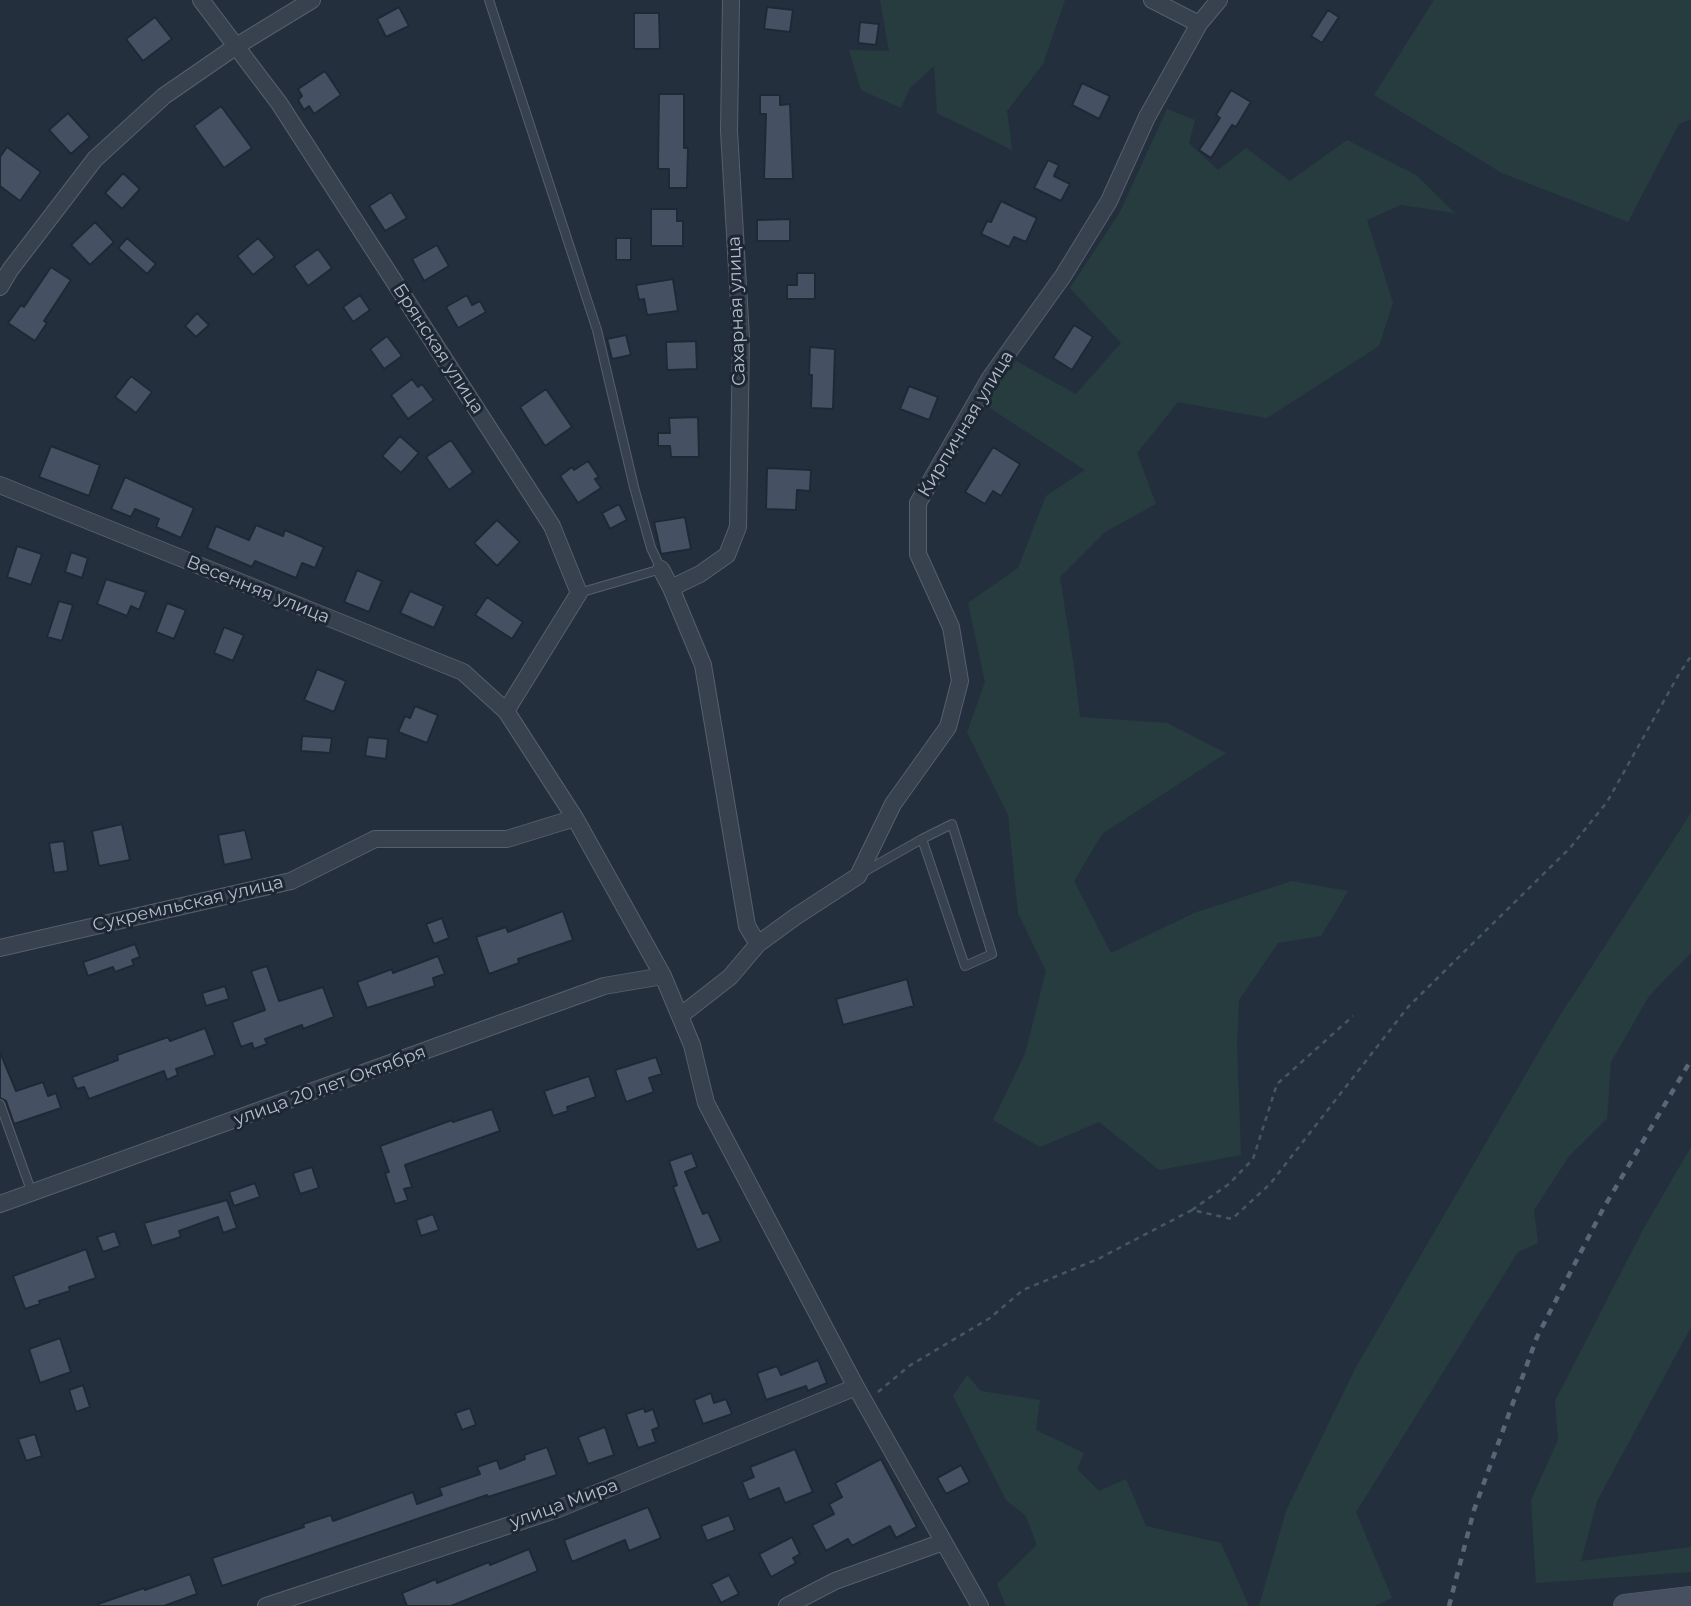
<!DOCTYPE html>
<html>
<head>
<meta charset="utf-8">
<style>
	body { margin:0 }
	canvas { display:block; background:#242f3e }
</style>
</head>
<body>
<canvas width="1691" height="1606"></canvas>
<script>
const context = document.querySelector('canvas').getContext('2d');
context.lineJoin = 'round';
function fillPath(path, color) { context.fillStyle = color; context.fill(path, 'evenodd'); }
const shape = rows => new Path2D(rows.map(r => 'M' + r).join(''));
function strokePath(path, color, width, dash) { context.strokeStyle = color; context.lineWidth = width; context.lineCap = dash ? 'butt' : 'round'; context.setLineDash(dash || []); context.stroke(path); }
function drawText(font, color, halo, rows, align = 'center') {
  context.font = font + ' Montserrat,sans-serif'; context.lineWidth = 6; context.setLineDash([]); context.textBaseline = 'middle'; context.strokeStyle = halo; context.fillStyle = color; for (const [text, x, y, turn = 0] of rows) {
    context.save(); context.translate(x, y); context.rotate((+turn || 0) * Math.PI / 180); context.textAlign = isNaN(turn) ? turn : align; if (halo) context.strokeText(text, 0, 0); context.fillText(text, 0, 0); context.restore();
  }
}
fillPath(shape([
	[880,0,1065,0,1043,64,1007,111,1012,150,937,113,934,66,910,88,901,108,861,90,849,50,889,51],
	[1434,0,1691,0,1691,119,1679,124,1628,222,1502,173,1374,95],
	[1167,109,1195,120,1189,143,1218,170,1246,148,1290,181,1347,140,1416,175,1455,213,1401,205,1367,220,1393,303,1379,346,1267,418,1178,402,1137,453,1156,504,1105,532,1060,577,1074,667,1080,717,1167,723,1226,753,1102,834,1074,881,1111,953,1194,913,1292,881,1348,891,1321,936,1278,943,1239,1000,1237,1046,1241,1155,1159,1170,1099,1122,1040,1147,993,1120,1025,1054,1046,971,1018,913,1008,815,967,732,985,682,968,603,1018,568,1046,496,1085,470,982,403,1016,361,1076,394,1121,343,1070,288,1120,212],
	[1691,813,1691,953,1649,996,1611,1062,1607,1119,1569,1156,1534,1210,1538,1243,1518,1252,1356,1512,1392,1598,1374,1606,1259,1606,1286,1511,1356,1367,1559,1017],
	[1691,1147,1691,1327,1597,1501,1581,1561,1691,1547,1691,1572,1536,1583,1531,1500,1558,1440,1555,1401,1645,1226],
	[967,1375,981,1391,1040,1400,1036,1430,1084,1453,1077,1469,1099,1491,1126,1479,1146,1526,1221,1543,1249,1606,1006,1606,997,1584,1037,1545,1026,1516,1006,1500,953,1396]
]), '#263c3f');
const building = shape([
	[399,7,409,26,386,37,377,19,399,7],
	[767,7,793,10,790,32,764,29,767,7],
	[1328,10,1339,17,1322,43,1311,36,1328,10],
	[634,13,659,13,660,49,634,49,634,13],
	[155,17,172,39,143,61,126,39,155,17],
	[860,22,879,24,876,45,858,43,860,22],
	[325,71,341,95,314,114,309,106,304,110,298,100,302,96,298,89,325,71],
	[1082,83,1110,96,1099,119,1072,105,1082,83],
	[1231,90,1251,102,1236,127,1232,125,1211,158,1199,150,1220,118,1216,115,1231,90],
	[659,94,684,94,684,148,688,148,687,188,669,188,669,169,658,169,659,94],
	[760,95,780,95,780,105,790,104,793,179,764,179,766,114,760,114,760,95],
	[221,106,252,148,224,168,194,126,221,106],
	[68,113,90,137,71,154,49,130,68,113],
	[7,147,41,172,20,201,0,186,0,157,7,147],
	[1048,160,1059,165,1054,176,1070,184,1061,201,1034,188,1048,160],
	[123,173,140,189,122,209,105,193,123,173],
	[391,192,407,218,385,231,369,206,391,192],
	[1001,201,1037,218,1026,242,1014,237,1009,247,981,234,987,221,991,222,1001,201],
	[651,209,677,209,677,221,683,221,683,246,651,246,651,209],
	[790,219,790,241,757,241,757,220,790,219],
	[95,222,114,242,90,265,71,245,95,222],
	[127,238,156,264,147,274,118,248,127,238],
	[258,238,275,257,253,275,237,256,258,238],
	[616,238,631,238,631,260,616,260,616,238],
	[437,245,449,266,424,281,412,259,437,245],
	[318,249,332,268,308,286,294,266,318,249],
	[51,267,71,280,44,321,47,323,35,341,8,323,21,305,24,307,51,267],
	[797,273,815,273,815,299,787,299,787,285,797,285,797,273],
	[673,279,678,311,647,315,644,299,639,300,636,285,673,279],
	[360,295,370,310,353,322,343,307,360,295],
	[467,295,472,305,480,301,486,312,458,328,446,307,467,295],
	[197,313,209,325,196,337,185,326,197,313],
	[1074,325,1093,337,1072,370,1053,358,1074,325],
	[626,335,631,355,612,359,607,339,626,335],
	[387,336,402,356,384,369,370,349,387,336],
	[696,341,697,369,667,370,666,342,696,341],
	[810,347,835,349,833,409,811,408,812,375,809,375,810,347],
	[131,376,152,392,136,413,115,397,131,376],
	[412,379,418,387,422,384,434,400,408,419,391,395,412,379],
	[909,386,938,397,929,420,900,409,909,386],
	[546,389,572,427,545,446,520,407,546,389],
	[698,417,699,457,671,457,670,446,658,446,658,433,670,433,669,418,698,417],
	[400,436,419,453,401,473,382,456,400,436],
	[451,440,473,472,449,490,426,457,451,440],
	[51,446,100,465,89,496,39,477,51,446],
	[993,447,1020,464,1001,496,993,491,985,504,965,492,993,447],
	[588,461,599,477,595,479,601,488,578,503,560,476,572,467,574,470,588,461],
	[767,468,811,470,810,491,797,490,796,510,766,509,767,468],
	[125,477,194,508,181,538,156,527,159,519,135,509,131,517,111,509,125,477],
	[619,504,627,520,610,529,602,513,619,504],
	[685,517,691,549,661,554,654,522,685,517],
	[497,520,520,542,497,566,474,543,497,520],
	[256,525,283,536,285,530,324,547,315,568,302,563,296,578,255,561,252,567,207,548,216,526,249,540,256,525],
	[17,546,42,554,31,585,7,577,17,546],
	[71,552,88,558,82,578,65,572,71,552],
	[357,570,382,581,369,612,344,602,357,570],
	[106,579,146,592,139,610,131,606,127,616,97,604,106,579],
	[410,591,444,606,434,628,400,613,410,591],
	[487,597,523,622,512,639,475,615,487,597],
	[59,601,73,605,62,641,47,637,59,601],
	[167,603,186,610,174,639,156,632,167,603],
	[224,627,244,635,233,661,214,653,224,627],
	[317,669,346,681,334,712,304,700,317,669],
	[415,706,438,715,427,743,398,732,405,716,410,718,415,706],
	[302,736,332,738,330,753,301,751,302,736],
	[368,737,388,739,386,759,365,756,368,737],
	[122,824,130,860,99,866,92,831,122,824],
	[245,830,252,859,224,865,218,835,245,830],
	[64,841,68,871,54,873,49,843,64,841],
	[563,911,573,940,518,959,519,963,489,974,476,937,506,927,508,932,563,911],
	[442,918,449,938,434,944,426,924,442,918],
	[135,944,140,957,132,960,134,965,115,972,113,967,88,976,83,962,135,944],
	[438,956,445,974,433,978,435,986,367,1008,357,982,392,969,393,973,438,956],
	[267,966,279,1001,323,987,334,1017,303,1029,302,1025,265,1039,267,1044,254,1049,252,1043,241,1047,232,1022,265,1010,251,971,267,966],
	[907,979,914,1006,843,1025,836,999,907,979],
	[225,986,229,999,206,1006,202,993,225,986],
	[205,1028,215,1055,176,1069,178,1075,167,1080,164,1071,89,1099,84,1087,77,1089,72,1077,118,1060,117,1055,168,1037,170,1041,205,1028],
	[0,1052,16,1091,43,1082,48,1096,56,1093,61,1108,14,1124,6,1101,0,1098,0,1052],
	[656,1057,662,1074,649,1078,654,1092,626,1102,615,1070,656,1057],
	[589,1076,596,1097,567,1107,568,1111,553,1116,544,1091,589,1076],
	[492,1109,500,1131,405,1165,412,1187,404,1189,408,1200,395,1204,385,1173,389,1172,380,1146,452,1120,453,1122,492,1109],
	[692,1153,697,1167,685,1172,703,1214,708,1212,721,1241,697,1250,673,1187,677,1185,669,1161,692,1153],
	[312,1167,319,1188,300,1194,293,1173,312,1167],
	[255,1183,260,1197,234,1206,229,1192,255,1183],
	[227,1200,237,1228,223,1233,218,1217,179,1231,181,1237,152,1246,144,1223,227,1200],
	[433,1214,439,1230,421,1236,416,1220,433,1214],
	[115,1231,120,1246,103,1252,97,1237,115,1231],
	[86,1249,96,1278,69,1287,70,1291,39,1301,40,1304,25,1309,13,1276,86,1249],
	[60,1338,71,1372,40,1383,29,1349,60,1338],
	[818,1360,827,1383,808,1391,806,1386,766,1400,757,1373,777,1366,781,1375,818,1360],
	[83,1385,90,1407,76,1412,69,1390,83,1385],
	[711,1393,714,1403,726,1399,732,1414,703,1424,694,1400,711,1393],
	[470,1408,476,1425,462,1430,455,1413,470,1408],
	[644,1408,645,1412,653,1409,659,1427,652,1430,656,1442,638,1448,626,1414,644,1408],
	[605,1427,614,1455,588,1464,578,1437,605,1427],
	[35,1434,42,1456,26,1461,18,1439,35,1434],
	[547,1447,557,1475,488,1497,487,1495,222,1586,212,1558,304,1527,303,1524,331,1515,333,1521,413,1492,417,1504,442,1495,439,1488,480,1474,477,1467,497,1460,500,1469,525,1459,524,1455,547,1447],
	[795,1449,813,1492,785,1503,779,1488,749,1500,742,1482,754,1477,750,1467,795,1449],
	[881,1459,917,1527,896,1538,890,1526,852,1546,848,1539,826,1551,812,1525,834,1514,829,1504,842,1497,835,1483,881,1459],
	[961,1465,970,1482,946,1494,937,1478,961,1465],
	[648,1507,661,1538,629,1551,625,1540,572,1562,564,1540,648,1507],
	[729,1515,735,1530,707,1541,701,1526,729,1515],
	[792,1537,800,1554,793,1558,796,1563,771,1577,759,1554,792,1537],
	[529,1549,538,1571,451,1606,407,1606,402,1593,436,1579,437,1583,489,1562,490,1565,529,1549],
	[190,1574,197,1594,164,1606,98,1606,98,1604,144,1588,145,1590,190,1574],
	[729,1575,739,1594,721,1603,711,1584,729,1575]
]);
fillPath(building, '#455162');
strokePath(building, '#1f2835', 2);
const lane = shape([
	[489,0,597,330,634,487,651,548,661,569,579,593],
	[862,873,922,839,952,824,992,954,965,966,922,839],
	[0,1104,32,1193]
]);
const street = shape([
	[201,0,279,103,552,526,579,593,506,711],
	[1152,0,1199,24],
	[0,287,10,270,95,159,164,96,235,47,312,0],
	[0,485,463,672,506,711,575,818,663,976,692,1045,706,1103,856,1387,980,1606],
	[661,569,671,588,703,665,747,926,758,944,730,977,680,1016],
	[671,588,700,574,727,555,738,527,741,338,729,131,731,0],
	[758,944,795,917,858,876,893,804,948,727,960,681,951,627,918,554,918,503,990,378,1063,276,1109,201,1147,117,1199,24,1219,0],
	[0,948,291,881,375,839,507,839,575,818],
	[0,1204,604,986,663,976],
	[266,1606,558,1509,856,1387],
	[787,1606,835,1581,943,1542]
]);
const secondary = shape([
	[1625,1606,1691,1598]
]);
strokePath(lane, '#565f6c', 10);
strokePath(street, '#565f6c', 18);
strokePath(secondary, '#565f6c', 24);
strokePath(shape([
	[1192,1210,1229,1184,1253,1159,1277,1084,1353,1016],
	[878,1392,909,1366,990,1318,1023,1290,1098,1259,1192,1210,1232,1219,1270,1184,1408,1007,1570,848,1607,802,1679,674,1691,656]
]), '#44595c', 2.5, [5, 5]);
strokePath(lane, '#38414e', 8);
strokePath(street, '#38414e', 16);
strokePath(secondary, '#465061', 23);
strokePath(shape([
	[1449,1606,1474,1510,1537,1337,1603,1209,1691,1060]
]), '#5a6575', 4.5, [7, 7]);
drawText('18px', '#b4bcc9', '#1d2633', [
	["Сахарная улица",737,311,-92],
	["Брянская улица",438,349,57],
	["Кирпичная улица",966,424,-59],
	["Весенняя улица",258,590,22],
	["Сукремльская улица",188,904,-13],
	["улица 20 лет Октября",330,1086,-20],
	["улица Мира",564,1504,-20]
]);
</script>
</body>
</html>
